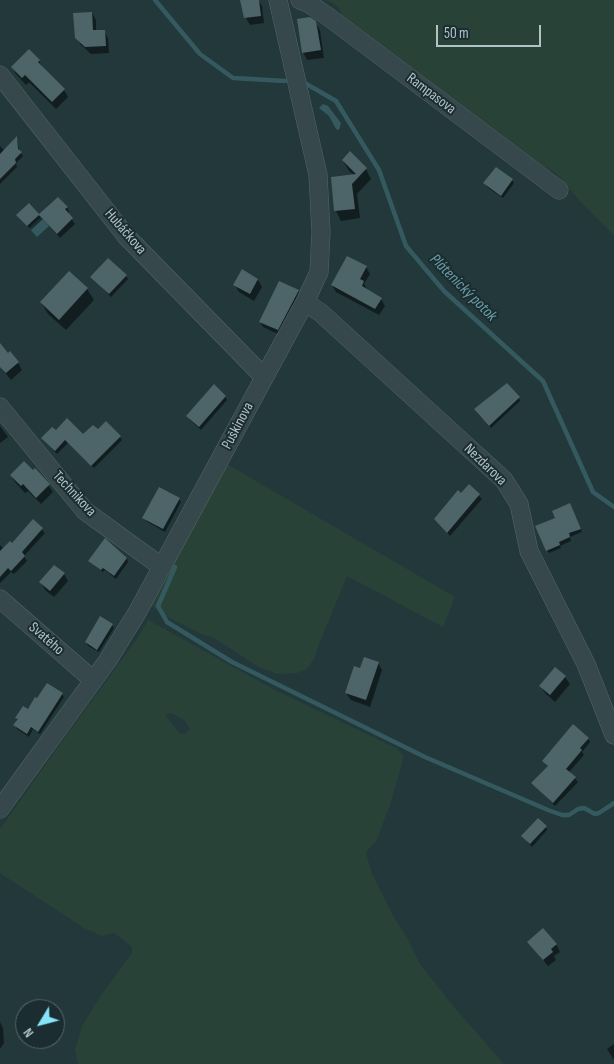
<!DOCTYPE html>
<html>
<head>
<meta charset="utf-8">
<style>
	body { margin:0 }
	#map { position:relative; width:614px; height:1064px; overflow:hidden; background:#22383b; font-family:"Sofia Sans Condensed",sans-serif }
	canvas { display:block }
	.north { position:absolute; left:15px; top:999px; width:50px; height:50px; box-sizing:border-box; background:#1b2d30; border:1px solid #57696c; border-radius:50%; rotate:233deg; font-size:14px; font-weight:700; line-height:20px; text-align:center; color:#b1c3c7 }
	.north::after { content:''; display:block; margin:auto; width:18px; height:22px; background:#86e4f8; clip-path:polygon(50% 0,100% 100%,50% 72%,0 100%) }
	.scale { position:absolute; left:436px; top:25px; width:105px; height:22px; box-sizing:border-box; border:2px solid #b1c3c7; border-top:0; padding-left:6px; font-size:15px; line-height:18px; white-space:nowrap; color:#b1c3c7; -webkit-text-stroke:4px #1b2d30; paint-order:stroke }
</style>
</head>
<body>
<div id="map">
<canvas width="614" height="1064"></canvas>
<div class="north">N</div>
<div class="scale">50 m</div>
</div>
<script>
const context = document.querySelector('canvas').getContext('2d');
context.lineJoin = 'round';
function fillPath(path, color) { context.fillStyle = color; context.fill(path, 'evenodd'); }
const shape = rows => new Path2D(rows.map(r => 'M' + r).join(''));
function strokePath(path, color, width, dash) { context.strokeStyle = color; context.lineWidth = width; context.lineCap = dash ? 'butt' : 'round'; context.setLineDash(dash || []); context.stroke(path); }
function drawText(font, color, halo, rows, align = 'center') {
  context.font = font + ' "Sofia Sans Condensed",sans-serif'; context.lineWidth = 4; context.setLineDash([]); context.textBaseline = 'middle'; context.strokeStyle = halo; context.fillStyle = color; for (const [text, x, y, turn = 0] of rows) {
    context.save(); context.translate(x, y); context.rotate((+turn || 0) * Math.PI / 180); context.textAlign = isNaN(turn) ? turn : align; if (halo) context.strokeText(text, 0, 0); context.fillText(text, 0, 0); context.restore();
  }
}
fillPath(shape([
	[326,0,614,0,614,235,579,200,558,175,534,160,342,15,339,8,333,3],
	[225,463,455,597,443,627,347,576,319,644,315,657,310,665,305,670,297,673,277,674,257,666,214,638,201,634,162,614,152,606],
	[148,620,275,690,396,748,404,756,390,805,376,842,368,849,366,853,372,874,392,914,408,939,420,964,454,1007,504,1064,78,1064,75,1050,82,1026,99,998,132,953,132,947,114,933,102,936,84,928,0,873,0,829,58,747,139,636],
	[171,713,184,720,190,729,185,734,180,734,167,718,165,714]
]), '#294237');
fillPath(shape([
	[323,104,328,106,341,123,339,130,336,129,329,116,319,108],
	[41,217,49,226,37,237,29,228]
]), '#345a60');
fillPath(shape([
	[251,0,258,0,262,6,264,23,250,25,246,18,242,2],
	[92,13,96,20,96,31,104,31,108,38,109,53,91,54,81,45,76,37],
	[315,22,320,30,324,58,307,60,303,52],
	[39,61,43,68,64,90,68,97,56,109,29,82,26,85,16,74,12,67],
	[17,138,19,151,23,156,16,163,17,167,0,184,0,146,5,151],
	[343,161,366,169,371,179,357,194,360,218,341,221,336,211,354,175,349,171],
	[512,180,514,183,503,198,487,187,485,183],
	[58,199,67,207,69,212,68,214,75,224,60,238,43,219,31,230,21,219,29,204,39,216],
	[366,267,370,274,364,284,367,289,366,291,381,299,385,306,379,315,336,292,332,285],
	[69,273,87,289,94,300,66,330,48,314,41,302],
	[126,276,128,279,111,297,92,277],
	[258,280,262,287,254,301,239,292,235,285],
	[298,291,301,296,280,335,263,327,260,322],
	[0,351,18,363,22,370,11,380,0,366],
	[225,396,227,400,201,430,190,420,188,417],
	[519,398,520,401,491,428,477,413],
	[0,426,8,437,0,443],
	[98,431,120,437,122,440,94,468,68,443,57,454,45,441,56,432,83,436],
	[11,475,48,485,53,492,41,504,28,491,25,493,15,482],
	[469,486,482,499,450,536,435,520],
	[179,499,181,502,165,532,146,521,144,518],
	[571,508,582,532,570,537,571,541,560,546,561,548,549,553,547,550,557,519],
	[33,521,45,533,24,556,27,561,14,574,11,572,0,583,0,545,4,549,12,544],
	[127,558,128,562,116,579,105,570,103,572,90,561],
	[64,574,68,581,54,597,45,590,41,582],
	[112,625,114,628,99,652,88,646,86,642],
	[378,663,382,670,370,707,351,700,346,693,361,670],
	[555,668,565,677,570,684,555,702,545,693,540,686],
	[62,694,64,697,40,734,33,729,29,737,17,729,15,725,18,720,17,718],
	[588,738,590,742,582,752,584,755,569,772,578,782,555,806,533,783,548,767,544,761],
	[546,827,547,830,532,847,522,836],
	[529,942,556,944,560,952,554,956,556,960,548,966],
	[0,1022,3,1028,4,1043,0,1049],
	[614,1044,614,1060,607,1049]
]), '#0007');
strokePath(shape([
	[155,0,200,54,233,78,285,81],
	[303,82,336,101,379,170,406,246,444,291,543,381,593,492,614,507],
	[175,567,158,606,167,622,232,662,425,757,548,810,562,815,569,815,578,809,584,808,595,814,599,813,614,803]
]), '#345a60', 4.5);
fillPath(shape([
	[240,0,259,0,261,16,244,18],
	[92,12,93,30,105,30,106,46,85,47,75,38,73,13],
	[310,17,316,21,321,50,302,53,297,19],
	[29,49,40,60,38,62,65,89,52,102,25,75,22,78,11,67],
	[17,136,18,149,22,152,15,159,16,163,0,179,0,154],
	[350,151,367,168,352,184,355,209,334,211,331,177,356,174,342,160],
	[496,167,513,179,501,196,483,183],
	[58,197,68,207,65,209,73,218,57,234,39,215,27,226,16,215,29,203,39,214],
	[347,256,367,266,360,279,364,281,362,286,382,298,375,309,331,285],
	[108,258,127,275,109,294,90,277],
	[242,269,258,279,250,294,233,285],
	[69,271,88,288,59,320,40,302],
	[279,281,299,290,278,330,259,322],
	[0,343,8,353,10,351,19,362,6,373,0,367],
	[507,383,520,397,489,426,474,409],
	[214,384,226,396,199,427,186,416],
	[67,418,83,434,93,425,98,429,106,421,121,436,91,466,65,440,55,451,41,438,52,427,56,430],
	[24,461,33,470,35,468,50,484,36,498,23,484,21,486,10,475],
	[469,484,480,494,447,533,434,519,458,490,461,493],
	[159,487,180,498,163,529,142,518],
	[570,503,581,529,569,533,570,537,559,542,560,545,546,551,535,526,555,518,552,511],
	[33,519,43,528,22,552,25,556,11,571,8,568,0,577,0,551,10,541,12,543],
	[105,538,127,558,114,576,103,568,101,570,88,561],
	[54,565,65,573,50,591,39,582],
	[100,616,113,624,97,650,85,642],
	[364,657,379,662,366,700,345,693,354,666,360,668],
	[555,667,566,676,550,695,539,686],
	[47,683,63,693,38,732,31,727,27,734,13,725,18,719,15,718,23,706,28,709,35,697,37,698],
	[573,724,589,738,580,748,582,750,566,769,576,777,553,803,531,783,548,766,542,761],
	[538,818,547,826,530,844,521,836],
	[543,928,557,944,551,949,553,952,543,960,527,942]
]), '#4d6569');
const minor = shape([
	[300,0,308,3,330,18,559,190],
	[0,75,126,236,264,377],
	[305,302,321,313,504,480,519,504,529,551,586,664,614,735],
	[0,407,85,511,162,567],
	[0,599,93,680],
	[0,809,108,660,138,611,305,302,319,272,321,232,318,175,278,0]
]);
strokePath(minor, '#546669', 19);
strokePath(minor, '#36484b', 18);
drawText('15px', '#b1c3c7', '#1b2d30', [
	["Rampasova",431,94,37],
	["Hubáčkova",125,232,49],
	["Puškinova",238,426,-62],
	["Nezdarova",485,465,44],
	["Technikova",74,494,47],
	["Svatého",46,639,41]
]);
drawText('italic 16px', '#6a9ea6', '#1b2d30', [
	["Plátenický potok",463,288,45]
]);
</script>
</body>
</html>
